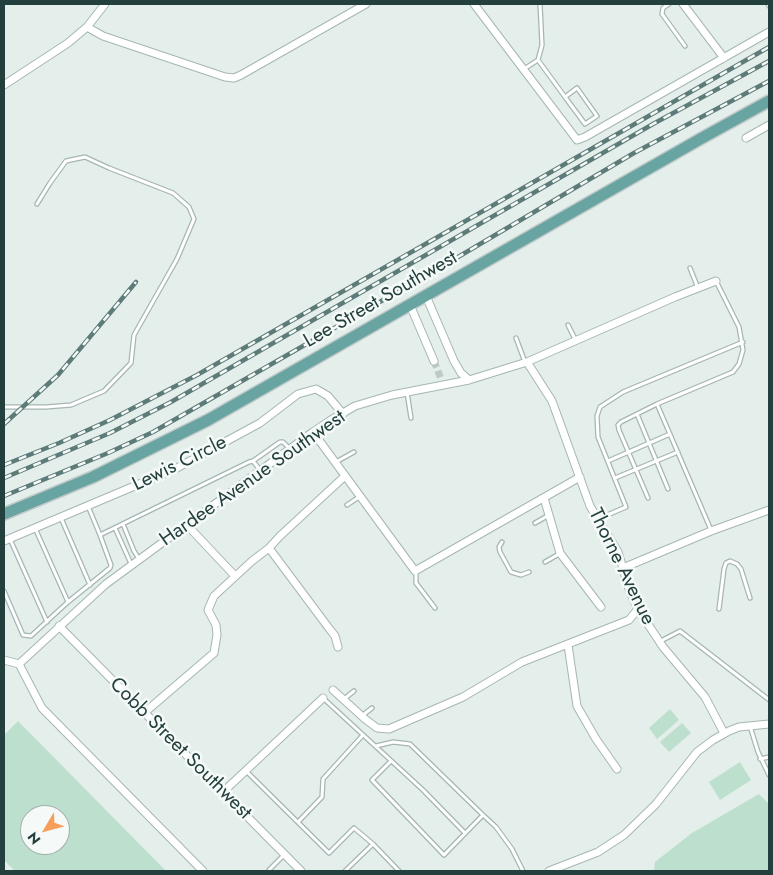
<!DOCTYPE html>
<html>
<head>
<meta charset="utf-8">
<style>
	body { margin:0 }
	#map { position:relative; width:773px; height:875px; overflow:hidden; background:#e4eeeb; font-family:Jost,sans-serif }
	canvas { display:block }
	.frame { position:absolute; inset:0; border:5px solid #23403e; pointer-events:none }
	.north { position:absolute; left:20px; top:805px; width:50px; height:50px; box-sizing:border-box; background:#f5faf8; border:1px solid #a1b0ae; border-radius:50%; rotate:233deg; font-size:14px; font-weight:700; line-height:20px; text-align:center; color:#23403e }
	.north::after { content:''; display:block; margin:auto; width:18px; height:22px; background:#f59f5b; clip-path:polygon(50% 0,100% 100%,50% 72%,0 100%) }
</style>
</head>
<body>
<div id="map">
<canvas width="773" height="875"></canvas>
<div class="frame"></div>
<div class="north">N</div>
</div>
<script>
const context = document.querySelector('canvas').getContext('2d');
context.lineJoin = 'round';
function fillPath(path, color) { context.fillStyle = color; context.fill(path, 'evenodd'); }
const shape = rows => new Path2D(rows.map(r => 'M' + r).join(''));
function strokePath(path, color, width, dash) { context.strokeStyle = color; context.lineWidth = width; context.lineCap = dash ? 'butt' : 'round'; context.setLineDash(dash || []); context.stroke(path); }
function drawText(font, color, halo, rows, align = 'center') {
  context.font = font + ' Jost,sans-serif'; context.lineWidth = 5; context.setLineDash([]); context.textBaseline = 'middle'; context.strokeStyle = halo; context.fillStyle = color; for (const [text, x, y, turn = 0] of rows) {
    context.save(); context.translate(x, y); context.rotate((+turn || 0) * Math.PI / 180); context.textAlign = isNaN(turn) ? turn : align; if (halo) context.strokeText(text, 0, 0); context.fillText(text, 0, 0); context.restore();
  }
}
fillPath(shape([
	[670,709,679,720,657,739,649,728],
	[18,721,166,871,15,871,4,860,4,735],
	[30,815,60,815,60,845,30,845],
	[682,723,691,733,669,752,660,742],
	[740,762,751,780,720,800,709,782],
	[759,794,769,804,769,871,654,871,655,862,692,833]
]), '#bddfcd');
strokePath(shape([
	[434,361,441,379]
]), '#bdcbc8', 7, [7, 3.5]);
const lane = shape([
	[669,4,663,8,662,14,685,46],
	[768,4,769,6],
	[538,60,565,97],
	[524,69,538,60,542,45,540,4],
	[577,88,597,116,585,124,565,97,577,88],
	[690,268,698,288],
	[568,325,575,339],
	[516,338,525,362],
	[407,392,411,418],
	[4,407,46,407,71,405,104,391,131,363,134,335,177,259,194,219,189,207,173,193,109,168,85,157,66,161,50,183,37,204],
	[637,414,668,489],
	[253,461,280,442,283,442,290,449],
	[608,461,670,434],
	[336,462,354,452],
	[615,478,678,452],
	[648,498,619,430,618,425,621,422,657,404],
	[347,505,359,497],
	[88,506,100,535],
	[61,518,90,585],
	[598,519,626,507,598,437,597,416,600,407,623,392,743,342],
	[535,523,549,515],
	[123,524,134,551,139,559],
	[35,528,68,602],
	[115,528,132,566],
	[711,530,657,404,733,372,739,364,743,350,739,327,716,281],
	[10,539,47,622],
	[502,542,499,547,500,552,511,572,521,575,529,572],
	[545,562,559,554],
	[416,572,416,583,435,608],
	[4,591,23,635,31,636,68,602,110,568,111,565,100,535,249,462,253,461,260,470],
	[719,609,724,569,726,563,730,561,737,564,741,569,750,598],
	[659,642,680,631,768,699],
	[323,698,423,790,465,833],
	[344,699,354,691],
	[363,715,372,708],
	[750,726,758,752,769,775],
	[376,746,393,742,410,744,483,815],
	[760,759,769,757],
	[391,761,372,780,444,855,483,815,496,827,512,849,523,871],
	[246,771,329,853,354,828,373,844,399,871],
	[298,822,322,797,323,779,363,735],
	[269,870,284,855],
	[345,871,373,844]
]);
const street = shape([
	[474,4,577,140,585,137,769,32],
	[683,4,724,58],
	[87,27,103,36,225,77,234,78,241,75,366,4],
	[4,85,68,43,87,27,105,4],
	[746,138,769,125],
	[426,296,454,361,461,373,469,380],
	[410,305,434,361],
	[527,362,552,401,590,506,618,552,630,592,638,609,663,647,705,697,724,733],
	[313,432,415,571,580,477],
	[544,498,560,553,601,607],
	[187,525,235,576],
	[4,541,175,469,260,423,298,394,316,389,328,396,343,414],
	[269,548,328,627,335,636,338,647],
	[623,568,711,531,769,510],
	[59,626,301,871],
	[568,645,577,706,596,739,617,769],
	[4,660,19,664],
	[19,664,106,584,313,432,331,420,355,406,392,395,469,380,527,362,675,297,716,281],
	[19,664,42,708,203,871],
	[333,690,365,719,377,728,389,729,463,697,522,662,629,620,638,609],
	[144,713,214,653,217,635,216,625,208,610,214,596,252,561,269,548,280,536,345,476],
	[223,792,323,698],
	[549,871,598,852,624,835,656,804,697,752,713,740,729,731,739,727,769,724]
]);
const primary = shape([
	[4,514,93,477,208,420,702,138,769,101]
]);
strokePath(lane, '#a6b6b4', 5.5);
strokePath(street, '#a6b6b4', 9);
strokePath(primary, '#c1cac9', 14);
strokePath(lane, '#fff', 3);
strokePath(street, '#fff', 7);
strokePath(primary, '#68a4a1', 11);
const rail = shape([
	[4,424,58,375,136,282],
	[4,465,59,443,110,420,197,375,769,47],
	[4,478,110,433,171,402,653,124,769,61],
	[4,496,108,453,153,432,453,260,634,153,769,81]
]);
strokePath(rail, '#5d7b79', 4.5);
strokePath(rail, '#f5faf8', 2.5, [8]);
drawText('20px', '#23403e', '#f5faf8', [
	["Lee Street Southwest",381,300,-30],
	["Lewis Circle",180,464,-26],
	["Hardee Avenue Southwest",253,479,-35],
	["Thorne Avenue",621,567,64],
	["Cobb Street Southwest",180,749,45]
]);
</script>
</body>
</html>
